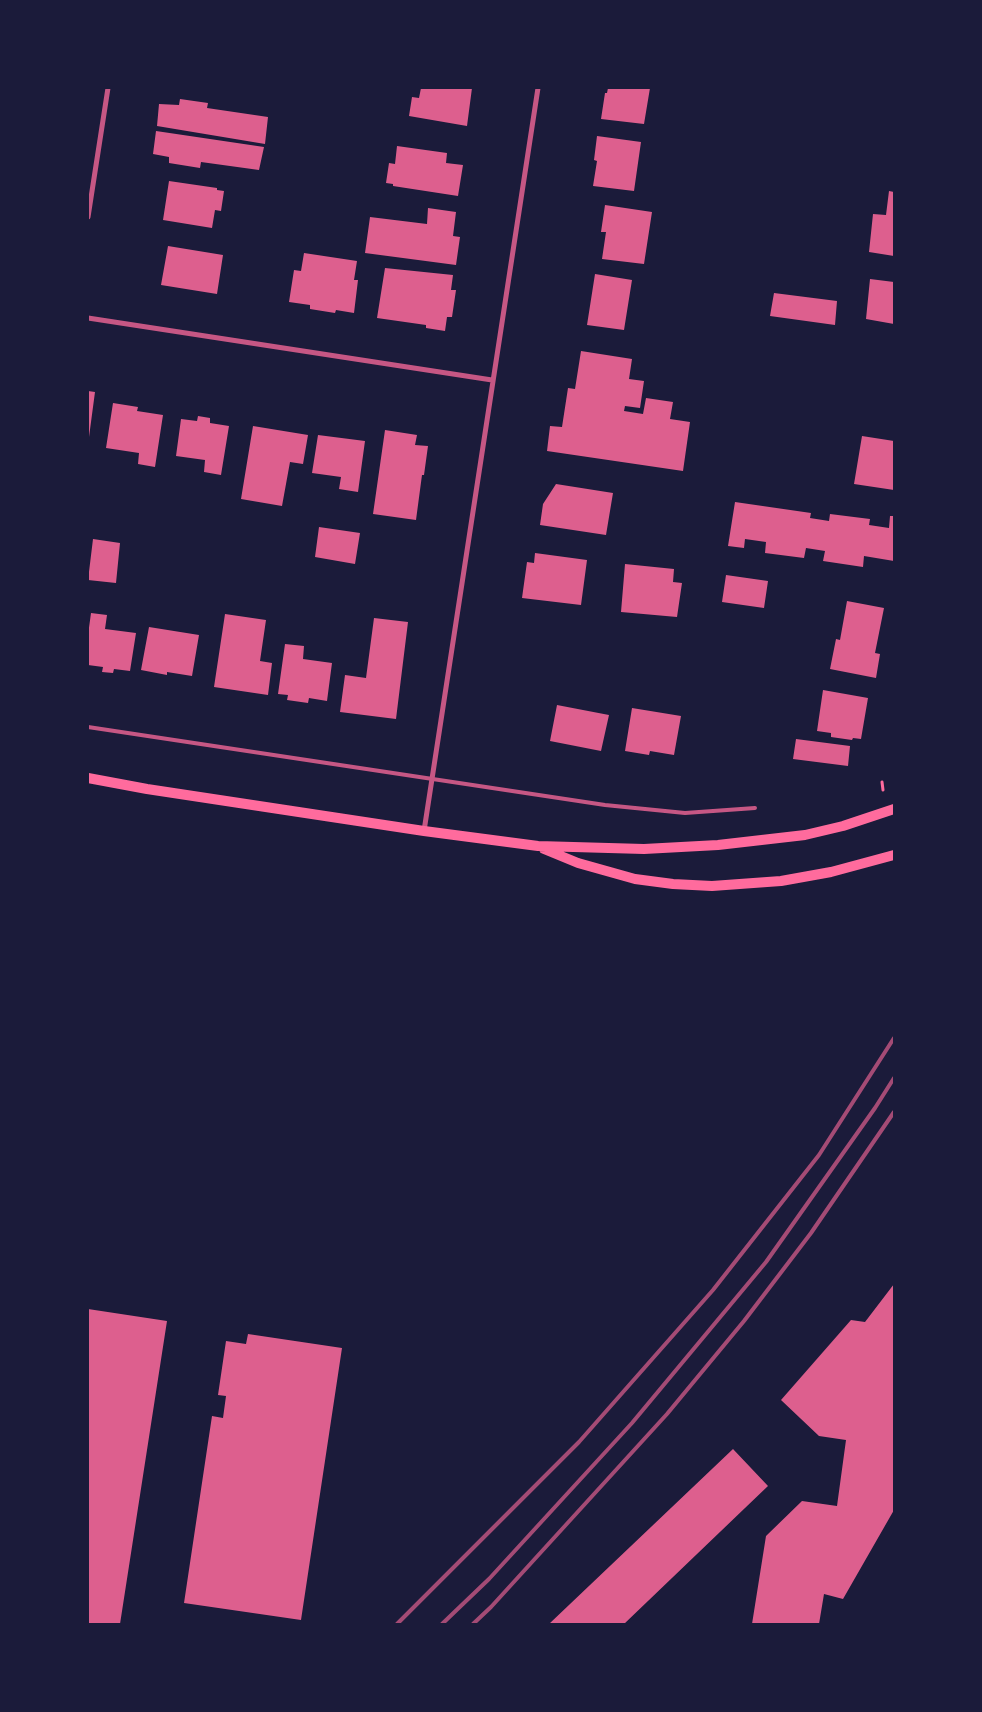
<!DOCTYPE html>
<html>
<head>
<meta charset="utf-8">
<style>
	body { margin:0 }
	#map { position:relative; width:982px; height:1712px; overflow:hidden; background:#1b1b3a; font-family:Inter,sans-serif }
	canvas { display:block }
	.frame { position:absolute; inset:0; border:89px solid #1b1b3a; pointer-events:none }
</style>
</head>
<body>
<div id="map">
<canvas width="982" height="1712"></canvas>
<div class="frame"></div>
</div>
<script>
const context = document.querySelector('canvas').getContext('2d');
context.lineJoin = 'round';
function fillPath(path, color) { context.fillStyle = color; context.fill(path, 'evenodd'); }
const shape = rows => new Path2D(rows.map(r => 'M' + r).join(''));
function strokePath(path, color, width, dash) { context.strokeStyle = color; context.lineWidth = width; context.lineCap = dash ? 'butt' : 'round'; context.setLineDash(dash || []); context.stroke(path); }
fillPath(shape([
	[421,88,472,88,467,126,409,116,412,97,419,98],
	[608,88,650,88,644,124,601,119,605,93,607,93],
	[180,99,208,103,207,108,268,117,265,144,157,126,159,104,179,105],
	[156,131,264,147,259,170,201,162,200,168,169,163,169,157,153,154],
	[597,136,641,142,634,191,593,186,597,161,594,160],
	[397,146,447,153,446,163,463,165,458,196,393,186,393,184,386,183,389,163,395,164],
	[169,181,217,188,217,190,224,191,221,211,215,210,212,228,163,220],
	[889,191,894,192,894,256,869,252,873,214,886,215],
	[605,205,652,212,644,264,602,259,606,232,601,232],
	[428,208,456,212,453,236,460,237,456,265,365,253,370,217,427,224],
	[168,246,223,255,217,294,161,285],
	[304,253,357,261,354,280,358,280,354,313,336,310,335,313,310,309,310,305,289,302,294,270,301,271],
	[385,268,453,275,451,290,456,290,452,317,447,317,445,331,426,328,426,325,377,318],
	[595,274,632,280,624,330,587,325],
	[870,279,894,282,894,324,866,319],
	[774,293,837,301,835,325,770,316],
	[581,351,632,359,629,379,644,381,640,408,625,406,624,411,643,414,646,398,673,402,670,419,690,422,683,471,547,451,550,426,562,427,568,388,575,389],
	[88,391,95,392,89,437,88,437],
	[113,403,138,407,137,411,163,415,155,467,138,464,139,453,106,448],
	[198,416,210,418,210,423,229,426,221,475,204,472,205,460,176,456,181,419,197,421],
	[253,426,308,435,303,464,290,462,282,506,241,499],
	[385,430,417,435,415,445,428,446,424,475,422,475,416,520,373,514],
	[318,435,365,441,358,492,339,489,341,477,312,473],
	[862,436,894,441,894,490,854,484],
	[556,484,613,493,606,535,540,525,543,504],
	[735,502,811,513,810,518,829,521,830,514,870,519,869,525,889,528,890,516,894,516,894,561,864,556,863,567,823,561,825,551,806,548,804,558,765,553,766,542,745,539,744,548,728,546],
	[319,527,360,533,355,564,315,557],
	[93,539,120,543,116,583,88,580],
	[535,553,587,560,581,605,522,598,527,562,534,563],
	[625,564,674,569,673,582,682,583,677,617,621,612],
	[726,575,768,581,764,608,722,602],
	[847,601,884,608,875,653,880,654,876,678,830,669,836,639,840,640],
	[91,613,107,615,105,629,136,633,130,671,114,669,113,673,102,672,103,667,88,665,88,635],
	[225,614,266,620,260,661,272,663,268,695,214,687],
	[374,618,408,622,396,719,340,712,345,675,366,678],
	[149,627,199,635,192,676,167,672,167,675,141,670],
	[285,644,304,646,303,659,332,663,327,701,309,698,308,703,287,700,288,695,278,694],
	[823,690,868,698,861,739,853,738,852,740,831,737,831,733,817,731],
	[557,705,609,715,601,751,550,741],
	[632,708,681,716,674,755,650,751,649,755,625,751],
	[796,739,850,746,848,766,793,759],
	[894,1284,894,1510,843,1599,824,1594,819,1624,752,1624,766,1536,802,1501,837,1506,846,1440,819,1436,781,1400,851,1320,865,1322],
	[88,1309,167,1321,120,1624,88,1624],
	[248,1334,342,1348,301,1620,184,1603,212,1416,223,1418,226,1396,218,1395,226,1341,246,1344],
	[733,1449,768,1486,745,1508,624,1624,549,1624]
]), '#dd5f8e');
strokePath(shape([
	[882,782,883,790]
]), '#ff6b9d', 3);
strokePath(shape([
	[88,727,605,805,685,813,755,808]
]), '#c65784', 4);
strokePath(shape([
	[88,217,108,88],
	[88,318,492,380],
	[424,831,538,88]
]), '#c65784', 5);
strokePath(shape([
	[88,778,147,789,424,831,538,846,644,849,718,845,805,835,843,826,894,809],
	[544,849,578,863,635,879,673,884,712,886,781,881,831,872,894,855]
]), '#ff6b9d', 10);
strokePath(shape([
	[397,1624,579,1442,713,1290,819,1155,894,1038],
	[442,1624,489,1579,632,1423,766,1262,875,1108,894,1078],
	[473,1624,491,1607,667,1414,744,1321,811,1233,894,1112]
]), '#a44b75', 4);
</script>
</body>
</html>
